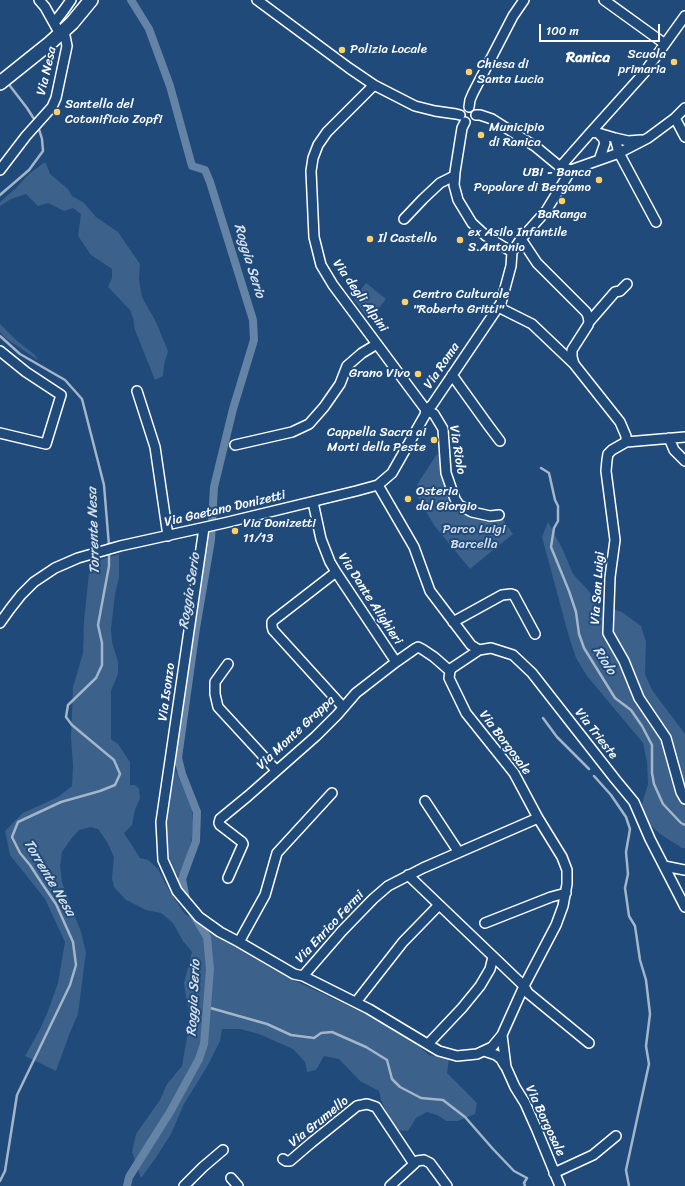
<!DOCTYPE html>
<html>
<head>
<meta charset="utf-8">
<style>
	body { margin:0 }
	#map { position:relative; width:685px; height:1186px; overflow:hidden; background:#1f4a7a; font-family:Sriracha,sans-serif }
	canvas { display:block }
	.scale { position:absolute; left:539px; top:24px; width:121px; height:18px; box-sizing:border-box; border:2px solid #fff; border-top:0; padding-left:5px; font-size:12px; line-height:14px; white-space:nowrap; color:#fff; -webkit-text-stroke:3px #1f4a7a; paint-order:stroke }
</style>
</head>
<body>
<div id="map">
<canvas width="685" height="1186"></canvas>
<div class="scale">100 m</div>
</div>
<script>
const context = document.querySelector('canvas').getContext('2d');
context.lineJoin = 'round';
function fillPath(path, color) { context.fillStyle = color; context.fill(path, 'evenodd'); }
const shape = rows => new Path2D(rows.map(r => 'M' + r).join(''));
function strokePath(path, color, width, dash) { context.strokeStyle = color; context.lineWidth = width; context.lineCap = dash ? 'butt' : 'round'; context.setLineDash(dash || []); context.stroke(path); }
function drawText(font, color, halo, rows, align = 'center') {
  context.font = font + ' Sriracha,sans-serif'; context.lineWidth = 4; context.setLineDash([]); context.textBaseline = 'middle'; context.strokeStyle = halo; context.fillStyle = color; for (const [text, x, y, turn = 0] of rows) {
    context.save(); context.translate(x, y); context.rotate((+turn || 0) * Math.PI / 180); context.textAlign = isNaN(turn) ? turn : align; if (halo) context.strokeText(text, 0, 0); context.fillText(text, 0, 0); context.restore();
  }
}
fillPath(shape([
	[45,162,47,166,50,174,68,189,72,196,84,203,96,217,118,232,140,264,139,280,142,297,156,322,168,351,164,365,163,376,155,380,135,330,133,318,130,310,108,287,112,278,112,269,91,255,78,236,81,214,73,208,64,211,48,203,38,206,26,194,11,199,0,206,0,202,15,189,29,174],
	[366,283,386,299,369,320,354,299],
	[0,324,16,340,35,355,38,360,5,338,0,332],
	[437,454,442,456,456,505,495,519,502,518,513,534,470,569,434,525,421,503,415,491,418,483],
	[548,522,562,548,573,574,588,590,598,605,622,612,641,626,646,642,645,674,652,690,685,734,685,848,682,848,660,834,645,820,642,804,648,784,647,762,643,743,587,676,576,658,569,637,542,537],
	[119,554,119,577,115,594,111,629,112,642,118,662,118,674,111,691,111,739,118,744,130,762,130,785,135,785,139,789,140,798,135,810,132,825,124,833,140,858,148,860,158,869,169,890,184,913,212,933,283,975,370,1016,414,1042,429,1055,449,1059,447,1073,477,1103,475,1114,458,1121,446,1121,437,1115,427,1112,416,1118,408,1131,396,1130,389,1118,381,1100,379,1091,360,1081,339,1059,324,1056,316,1070,307,1072,305,1062,293,1049,259,1034,240,1029,222,1029,220,1041,208,1065,184,1104,171,1134,157,1156,141,1178,132,1152,136,1134,160,1100,167,1084,182,1066,190,1020,184,983,192,952,183,941,173,923,161,913,146,910,126,900,114,887,112,878,114,857,107,842,98,829,91,827,79,830,71,839,62,852,60,866,62,882,81,932,86,952,78,1014,69,1035,56,1071,25,1056,40,1029,48,1011,58,983,65,942,45,899,10,855,5,831,23,813,58,797,72,786,73,766,71,737,73,687,83,653,84,621,90,563],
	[176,771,192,809,193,823,192,838,186,861,179,877,174,871,169,857,166,824,173,773]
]), '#3c618b');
strokePath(shape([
	[7,82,27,108,36,122],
	[0,195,29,170,43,151,42,139,38,126],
	[0,336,20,354,65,380,82,399,104,485,109,546],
	[541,468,549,473,555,500,558,506,558,521,554,528,551,547,569,591,576,612,579,634,584,648,615,698,631,710,642,726,652,745,652,773,654,784,663,804,681,823,685,825],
	[543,718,557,737,589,769],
	[594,776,611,795,626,817,630,829,626,852,628,874,625,888,629,916,635,926,640,960,646,980,650,1014,646,1046,649,1064,626,1170,629,1186],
	[207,1007,267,1024,291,1035,314,1038,321,1033,332,1032,366,1047,387,1060,392,1079,400,1087,421,1098,443,1100,465,1117,493,1149,514,1171,527,1178,524,1183,525,1186],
	[0,1181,5,1171,17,1095,70,985,76,965,73,942,56,904,41,882,30,865,20,853,12,837,18,822,61,802,100,791,115,785,120,774,114,760,72,725,66,717,68,705,96,678,102,665,102,643,98,625,109,566,109,551]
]), '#a3b5c8', 2.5);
strokePath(shape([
	[131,0,149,29,170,86,192,166,205,170,210,182,253,320,254,340,233,409,214,487,211,540,196,628,178,758,182,774,197,812,196,841,182,879,187,904],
	[127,1186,129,1177,170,1112,199,1059,204,1044,210,969,207,937,193,914]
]), '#6583a4', 8);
const street = shape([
	[39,0,45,7,60,34],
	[257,0,349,68,374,85,415,106,435,111,456,114,460,115],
	[604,0,665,44],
	[54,23,64,10,71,0],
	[374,85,327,132,318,145,313,158,311,171,314,237,321,265,333,285,426,410],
	[469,107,470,100,473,93,513,16,524,0],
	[476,115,480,115,492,119,536,147,559,166,571,170,619,153,648,138,675,118,685,108],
	[675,118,685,137],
	[465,122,462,128,455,172,454,185,458,200,472,223,486,236,512,252],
	[591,132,644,73,685,16],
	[598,133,603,138,605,143,599,160],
	[615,138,619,153,656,222],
	[561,166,591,132,598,133,615,138,628,141,641,140],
	[0,170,26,136,52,107,56,98,67,46,64,31],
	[404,219,423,199,440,183,454,176],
	[521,239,537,263,586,312,588,316,589,322],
	[512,252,521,239,546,211,571,170],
	[498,307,532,324,574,364,620,422,626,436,626,442,685,437],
	[0,351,26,372,61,395,46,444,0,433],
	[574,364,572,357,572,350,588,325,589,322,615,292,620,291,627,284],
	[452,375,488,425,500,441],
	[137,391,155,447,168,536],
	[426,410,434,414,443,429,446,473,455,499,459,505,472,512,490,516,499,515],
	[669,438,674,450,685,461],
	[626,442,612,450,608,454,607,460,606,471,615,540,610,577,608,633,624,661,639,698,666,738,681,792,685,799],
	[235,445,292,432,309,424,324,407,340,384,347,366,362,353,377,344],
	[378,485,414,547,430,591,471,645,479,650],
	[313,502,321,539,330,562,336,572,396,662],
	[204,528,161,822,163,860,177,891,199,917,220,932,239,942,294,974,303,976,369,1009,439,1051,457,1056,477,1054,492,1047,502,1035],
	[336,572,274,620,272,622,272,626,273,630,343,707],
	[453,622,502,595,511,594,514,595,535,634],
	[0,623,10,609,21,595,34,582,55,568,78,558,120,546,224,523,356,491,378,485,392,473,425,415,426,410,432,405,501,303,511,266,512,252],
	[228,664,215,682,215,694,218,707,276,770],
	[425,801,456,848,458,853],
	[664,866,685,870],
	[408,875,524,986,528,993,589,1043],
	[228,878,243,844,242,842,220,825,219,823,220,819,248,796,316,736,337,715,356,693,396,662,416,648,418,647,422,649,434,657,450,671],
	[485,923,551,897,566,893],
	[239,942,265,895,277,853,332,793],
	[303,976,342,931,373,899,388,886,423,868,538,818],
	[356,1002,403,942,439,905],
	[428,1044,462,1008,480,986,490,969,493,957],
	[484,1051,496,1055,501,1059,505,1066],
	[283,1159,286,1161,290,1161,311,1143,357,1106,367,1104,376,1107,414,1164,390,1186],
	[414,1164,417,1161,424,1160,430,1163,447,1186],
	[554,1173,593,1155,616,1136],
	[231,1178,238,1186],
	[184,1186,203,1167,223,1150],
	[560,1186,537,1130,525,1103,515,1087,506,1067,502,1035,524,986,556,925,563,906,567,884,567,870,562,857,538,818,514,773,466,713,449,678,450,671,452,668,479,650,491,648,513,655,532,673,615,779,634,802,650,839,685,907]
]);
const secondary = shape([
	[0,83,50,43,72,23,91,0]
]);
strokePath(street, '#fff', 12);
strokePath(secondary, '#fff', 16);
strokePath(street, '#1f4a7a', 9);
strokePath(secondary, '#1f4a7a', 13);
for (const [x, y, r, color] of [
	[342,50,4,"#ffd166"],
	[674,62,4,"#ffd166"],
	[469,72,4,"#ffd166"],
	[57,112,4,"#ffd166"],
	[481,135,4,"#ffd166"],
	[599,180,4,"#ffd166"],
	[562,201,4,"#ffd166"],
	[370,239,4,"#ffd166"],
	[460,240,4,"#ffd166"],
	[405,302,4,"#ffd166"],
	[418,374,4,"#ffd166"],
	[434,440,4,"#ffd166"],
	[408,499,4,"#ffd166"],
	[235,531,4,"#ffd166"]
]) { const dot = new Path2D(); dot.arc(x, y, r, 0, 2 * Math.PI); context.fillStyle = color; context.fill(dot); strokePath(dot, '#1f4a7a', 1.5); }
drawText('13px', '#fff', '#1f4a7a', [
	["Polizia Locale",350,50],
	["Scuola",666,55,"right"],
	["primaria",666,70,"right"],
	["Chiesa di",477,65],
	["Santa Lucia",477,80],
	["Santella del",65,105],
	["Cotonificio Zopfi",65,120],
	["Municipio",489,128],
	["di Ranica",489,143],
	["UBI - Banca",591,173,"right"],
	["Popolare di Bergamo",591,188,"right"],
	["BaRanga",562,215,"center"],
	["ex Asilo Infantile",468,233],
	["S.Antonio",468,248],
	["Il Castello",378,239],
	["Centro Culturale",413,295],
	["\"Roberto Gritti\"",413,310],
	["Grano Vivo",410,374,"right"],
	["Cappella Sacra ai",426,433,"right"],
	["Morti della Peste",426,448,"right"],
	["Osteria",416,492],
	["dal Giorgio",416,507],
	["Via Donizetti",243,524],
	["11/13",243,539]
], 'left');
drawText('13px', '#fff', '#1f4a7a', [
	["Via Nesa",47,71,-77],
	["Via degli Alpini",360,296,55],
	["Via Roma",442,366,-56],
	["Via Riolo",457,450,81],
	["Via Gaetano Donizetti",225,509,-13],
	["Via San Luigi",598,588,-86],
	["Via Dante Alighieri",370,599,57],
	["Via Isonzo",167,692,-82],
	["Via Monte Grappa",296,733,-43],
	["Via Trieste",596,734,52],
	["Via Borgosale",505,743,53],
	["Via Enrico Fermi",330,927,-47],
	["Via Borgosale",545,1121,65],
	["Via Grumello",319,1122,-39]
]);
drawText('13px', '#d8dfe8', '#1f4a7a', [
	["Parco Luigi",474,530],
	["Barcella",474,545]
]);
drawText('italic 14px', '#d8e0e8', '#1f4a7a', [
	["Roggia Serio",249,261,73],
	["Torrente Nesa",94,531,-92],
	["Roggia Serio",190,591,-81],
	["Riolo",604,661,58],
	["Torrente Nesa",49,878,59],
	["Roggia Serio",194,998,-87]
]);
drawText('bold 15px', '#fff', '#1f4a7a', [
	["Ranica",588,58]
]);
</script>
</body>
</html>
